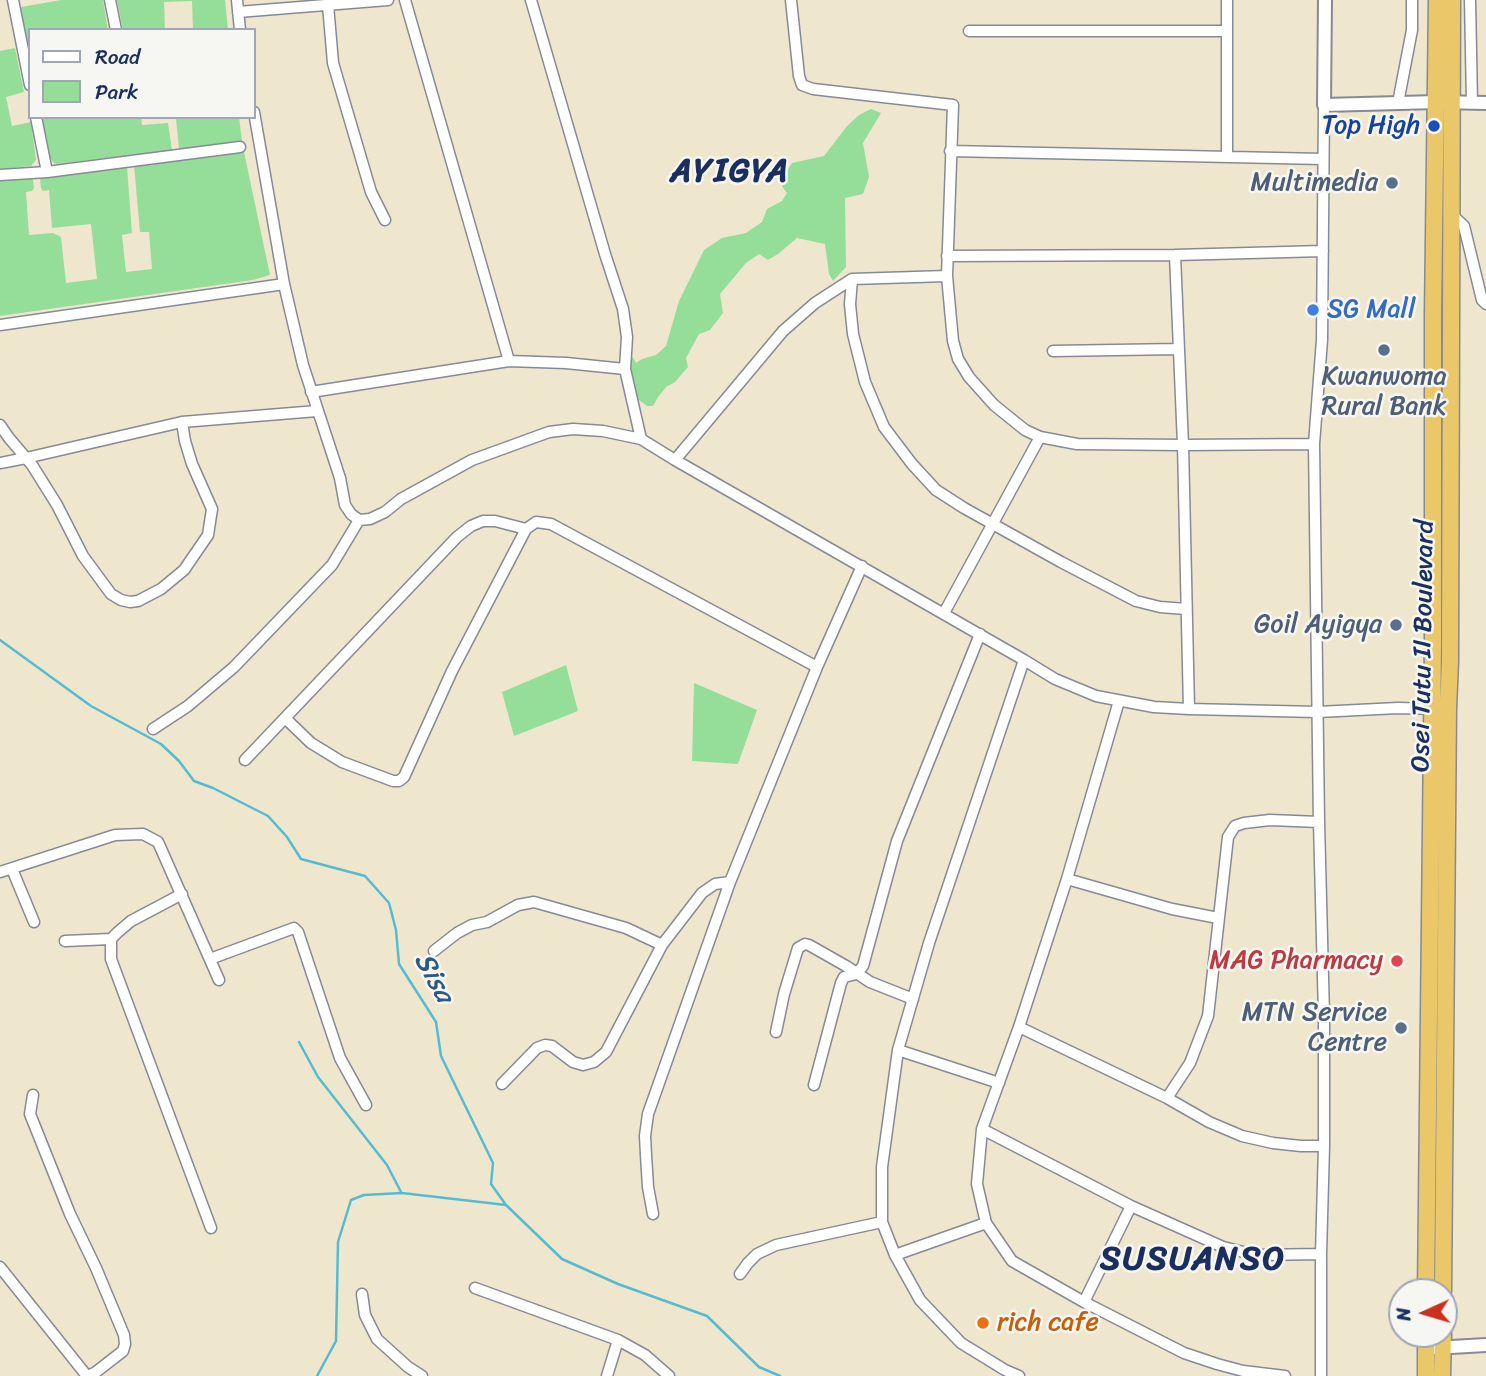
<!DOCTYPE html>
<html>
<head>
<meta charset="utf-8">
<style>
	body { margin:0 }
	#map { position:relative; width:1486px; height:1376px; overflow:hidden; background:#efe6ce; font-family:Sriracha,sans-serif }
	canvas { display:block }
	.legend { position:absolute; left:28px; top:28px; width:228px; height:91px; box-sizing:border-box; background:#f6f6f2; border:2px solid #9ea6b7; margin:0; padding:9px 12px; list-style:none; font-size:21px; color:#1b2f5e }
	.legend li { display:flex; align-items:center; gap:14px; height:35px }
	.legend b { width:35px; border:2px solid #9ea6b7 }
	.north { position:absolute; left:1388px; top:1278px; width:70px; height:70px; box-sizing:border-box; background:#f6f6f2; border:2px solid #9ea6b7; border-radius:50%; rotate:266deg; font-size:19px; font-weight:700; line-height:28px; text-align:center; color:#1b2f5e }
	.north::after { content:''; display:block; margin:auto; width:24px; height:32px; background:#c8321e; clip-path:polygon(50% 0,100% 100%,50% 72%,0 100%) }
</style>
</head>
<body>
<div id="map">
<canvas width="1486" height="1376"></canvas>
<ul class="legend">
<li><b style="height:9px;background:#fff"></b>Road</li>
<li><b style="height:19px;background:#95de99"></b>Park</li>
</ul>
<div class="north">N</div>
</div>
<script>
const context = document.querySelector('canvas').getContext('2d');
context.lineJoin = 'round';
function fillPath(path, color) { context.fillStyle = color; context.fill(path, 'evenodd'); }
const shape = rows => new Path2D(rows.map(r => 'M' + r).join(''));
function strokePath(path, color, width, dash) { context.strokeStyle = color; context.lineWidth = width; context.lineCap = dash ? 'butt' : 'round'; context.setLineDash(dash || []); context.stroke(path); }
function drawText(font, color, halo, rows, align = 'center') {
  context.font = font + ' Sriracha,sans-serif'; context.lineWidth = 5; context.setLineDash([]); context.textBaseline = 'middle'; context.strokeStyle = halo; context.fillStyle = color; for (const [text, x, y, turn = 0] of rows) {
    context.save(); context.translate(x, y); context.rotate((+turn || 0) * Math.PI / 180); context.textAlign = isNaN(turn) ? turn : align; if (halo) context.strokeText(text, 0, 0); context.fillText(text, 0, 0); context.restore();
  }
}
fillPath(shape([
	[61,0,103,0,108,30,30,30,30,63,20,9,21,7],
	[117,0,225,0,228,30,193,30,192,1,164,2,165,30,123,30],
	[15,48,24,92,6,97,12,126,31,122,36,160,31,166,0,169,0,51],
	[871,109,881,113,863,143,869,177,863,194,845,198,846,267,833,281,829,274,825,244,797,238,778,254,768,260,759,254,746,263,720,294,723,313,710,330,699,334,686,358,688,367,675,382,666,387,658,397,653,406,647,406,635,397,628,376,629,351,636,363,642,359,656,355,666,346,679,301,704,250,722,238,746,233,762,222,767,209,782,201,787,193,783,188,781,180,792,163,824,156,847,126,859,115],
	[40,117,141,117,142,125,168,123,172,150,57,164,54,163,48,155],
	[189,117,239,117,242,141,179,149,176,119],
	[244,152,270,275,253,280,0,316,0,180,31,178,33,180,34,188,32,191,26,192,29,235,53,233,61,237,66,283,97,279,91,224,52,228,49,190,43,191,41,188,40,180,42,177,127,167,132,233,122,235,126,272,152,269,149,232,140,232,134,165],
	[566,665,578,711,514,736,502,692],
	[694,683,757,710,738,764,692,761]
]), '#95de99');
strokePath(shape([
	[0,640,91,706,161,744,179,761,194,781,213,788,268,816,287,837,301,859,365,876,389,903,396,930,399,964,436,1022,441,1056,493,1163,491,1184,506,1205,562,1259,618,1284,707,1316,759,1367,780,1376],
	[299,1042,318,1077,387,1165,401,1192],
	[317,1376,336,1341,338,1242,351,1200,364,1195,402,1193,506,1205]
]), '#54bcd1', 2.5);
const minor = shape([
	[13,0,30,85],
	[110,0,116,30],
	[237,0,240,30],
	[405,0,509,361],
	[531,0,605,254,623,309,627,337,625,369,641,439],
	[791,0,799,76,802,85,813,89,953,105,947,276,953,341,958,359,969,377,994,405,1025,430,1040,437,1077,444,1183,445,1314,444],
	[1470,0,1472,103],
	[328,5,333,63,371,192,385,220],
	[238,12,388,0],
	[969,31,1226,31],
	[1398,103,1412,30,1412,0],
	[254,112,284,284],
	[36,117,47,172],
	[950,151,1323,159],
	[1227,157,1227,0],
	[0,175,47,172,240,147],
	[1451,214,1464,226,1482,300,1486,304],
	[1175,255,1183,445,1189,709],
	[947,256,1175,255,1323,251],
	[852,279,850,304,853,334,865,382,884,427,912,464,936,490,964,508,1061,562,1136,601,1160,607,1186,609],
	[0,325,284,284,303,365,340,478,345,505,351,514,359,520,370,519,385,512,401,499,472,460,549,432,573,429,603,431,641,439,675,460,1024,660,1055,679,1096,696,1154,707,1189,709,1318,712,1398,708,1437,709],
	[1053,351,1178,349],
	[311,392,509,361,566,363,625,369],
	[0,425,9,438,26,458,182,422,317,411],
	[675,460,783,331,815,303,852,279,947,276],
	[0,463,26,458,32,465,57,505,83,556,111,594,121,600,130,602,138,601,161,589,184,570,208,535,212,509,192,464,185,441,182,422],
	[944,613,1040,437],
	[1119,701,1067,879,1019,1027,982,1129,977,1184,986,1223,1012,1261,1084,1302,1184,1353,1217,1364,1243,1371,1285,1376],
	[285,718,311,743,342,762,393,781,399,781,404,777,452,671,526,529,536,522,551,524,817,667],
	[153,729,188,706,234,667,332,565,359,520],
	[245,760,457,537,471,526,483,521,495,521,526,529],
	[12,869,34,922],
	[0,872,115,835,143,834,158,842,219,980],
	[1067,879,1172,909,1218,918],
	[182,894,131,921,118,932,111,939,111,959,211,1228],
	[65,941,111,939],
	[434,951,457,933,472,925,487,922,518,905,534,902,626,928,662,945],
	[210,959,294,928,298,932,340,1058,366,1105],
	[1019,1027,1167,1098,1209,1122,1242,1136,1273,1143,1301,1146,1324,1146],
	[776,1032,784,994,798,948,805,944,809,945,846,966,870,982,913,999],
	[898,1050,999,1083],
	[502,1084,537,1048,545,1045,552,1046,573,1062,583,1065,594,1062,606,1052,662,945,702,893,715,884,730,882],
	[814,1085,841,983,844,977,856,974,863,966,897,841,980,634],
	[33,1095,30,1114,70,1214,96,1268,124,1335,125,1344,123,1351,96,1372,88,1376],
	[1167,1098,1190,1063,1208,1016,1228,837,1235,826,1244,823,1270,820,1319,822],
	[982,1129,1131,1206,1223,1247,1256,1255,1321,1254],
	[653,1214,648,1187,646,1155,645,1136,648,1114,730,882,817,667,862,566],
	[895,1255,986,1223],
	[0,1267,87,1376],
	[740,1274,748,1263,757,1254,776,1245,882,1222],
	[475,1288,618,1340,645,1355,669,1376],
	[362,1294,365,1315,377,1339,408,1367,422,1376],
	[1084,1302,1131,1206],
	[607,1376,618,1340],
	[1019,1376,1005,1370,961,1343,920,1300,895,1255,882,1222,882,1167,898,1050,929,943,1024,660],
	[1321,1376,1321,1254,1324,1146,1324,1016,1319,822,1314,444,1322,340,1324,105]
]);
const tertiary = shape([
	[1325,0,1324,105,1437,102,1486,103],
	[1434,1348,1486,1345]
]);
const trunk = shape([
	[1426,1292,1433,641,1433,314,1437,0],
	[1443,1292,1448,709,1450,661,1452,0],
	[1426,1376,1426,1334],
	[1442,1376,1443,1334]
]);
strokePath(minor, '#858a96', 13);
strokePath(tertiary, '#858a96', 16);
strokePath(trunk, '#858a96', 19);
strokePath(minor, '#fff', 10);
strokePath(tertiary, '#fff', 12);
strokePath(trunk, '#eac769', 16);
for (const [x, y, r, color] of [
	[1434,126,7,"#1a4fb4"],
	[1392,183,7,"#5c6f8a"],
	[1313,310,7,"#3f7fe0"],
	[1384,350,7,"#5c6f8a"],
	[1396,625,7,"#5c6f8a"],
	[1397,961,7,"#e0444e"],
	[1401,1028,7,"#5c6f8a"],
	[983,1323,7,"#e8710a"]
]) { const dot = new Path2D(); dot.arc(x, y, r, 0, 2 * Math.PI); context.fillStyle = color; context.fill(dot); strokePath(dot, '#f6f6f2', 2.5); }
drawText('26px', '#164399', '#f6f6f2', [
	["Top High",1420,126]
], 'right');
drawText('26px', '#4e5e75', '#f6f6f2', [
	["Multimedia",1378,183],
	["Kwanwoma",1384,377,"center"],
	["Rural Bank",1384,407,"center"],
	["Goil Ayigya",1382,625],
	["MTN Service",1387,1013],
	["Centre",1387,1043]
], 'right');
drawText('26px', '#366cbe', '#f6f6f2', [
	["SG Mall",1327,310]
], 'left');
drawText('26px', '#1b2f5e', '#f6f6f2', [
	["Osei Tutu II Boulevard",1424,646,-89]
]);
drawText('26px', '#be3a42', '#f6f6f2', [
	["MAG Pharmacy",1383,961]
], 'right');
drawText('26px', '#c56008', '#f6f6f2', [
	["rich cafe",997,1323]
], 'left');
drawText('italic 28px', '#2c5980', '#f6f6f2', [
	["Sisa",433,978,61]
]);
context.letterSpacing = '2px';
drawText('bold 33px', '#1b2f5e', '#f6f6f2', [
	["AYIGYA",730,173],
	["SUSUANSO",1193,1261]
]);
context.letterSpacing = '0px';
</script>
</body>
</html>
